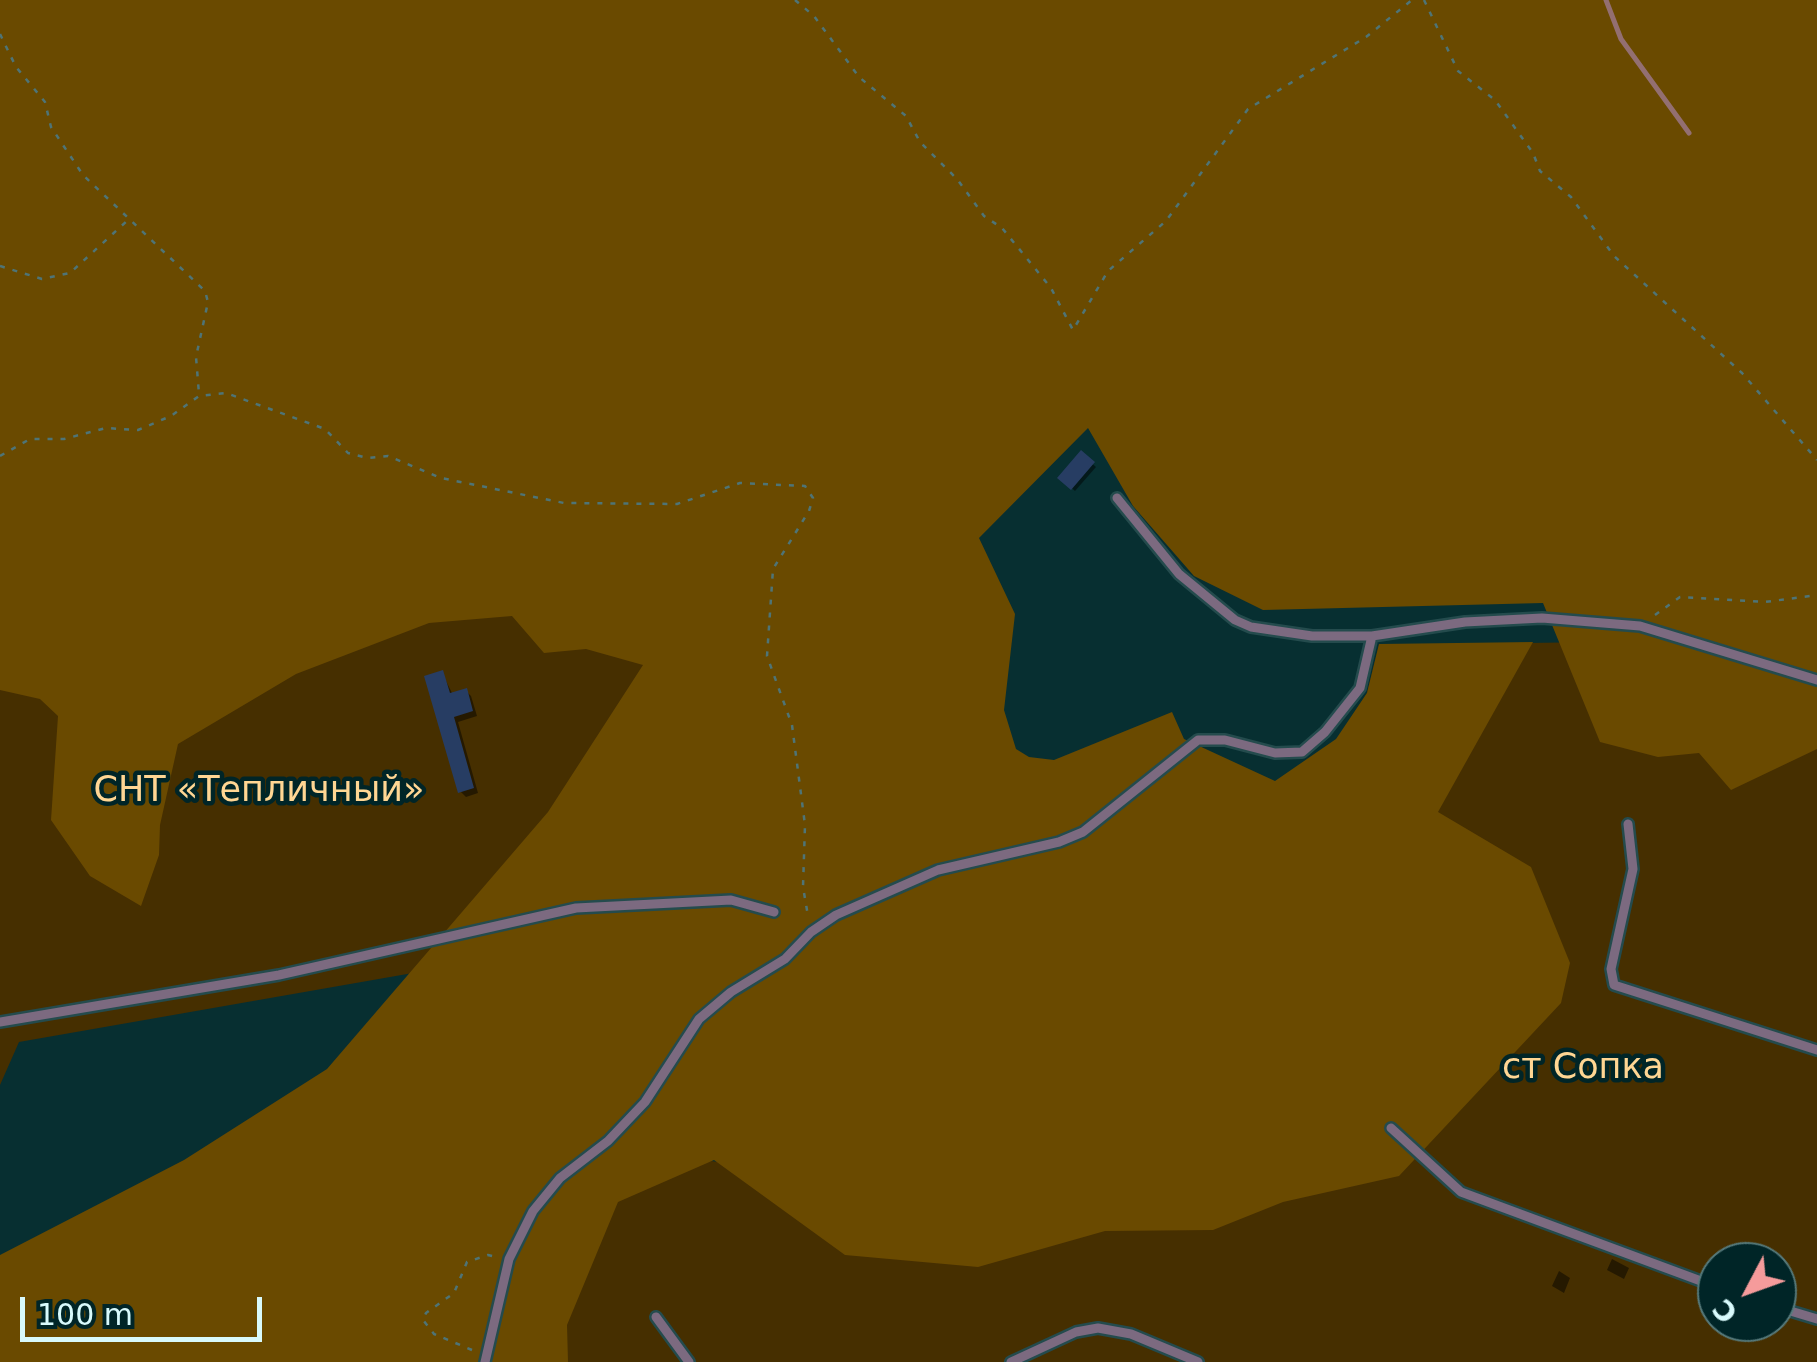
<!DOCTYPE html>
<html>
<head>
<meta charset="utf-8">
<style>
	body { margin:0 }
	#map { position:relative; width:1817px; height:1362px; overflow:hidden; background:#072f31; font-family:"DejaVu Sans",sans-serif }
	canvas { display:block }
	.north { position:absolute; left:1697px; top:1242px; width:100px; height:100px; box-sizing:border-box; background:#002527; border:2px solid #567a7c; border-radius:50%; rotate:229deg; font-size:28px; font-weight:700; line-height:40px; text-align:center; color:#d8fafc }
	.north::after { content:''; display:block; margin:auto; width:35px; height:45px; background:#f59b9b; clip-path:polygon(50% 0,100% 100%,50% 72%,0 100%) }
	.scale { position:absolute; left:20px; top:1297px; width:242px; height:45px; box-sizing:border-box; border:5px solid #d8fafc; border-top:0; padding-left:12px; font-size:30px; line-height:35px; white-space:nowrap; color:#d8fafc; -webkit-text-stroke:8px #002527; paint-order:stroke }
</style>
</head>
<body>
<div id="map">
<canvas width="1817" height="1362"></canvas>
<div class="north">С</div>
<div class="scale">100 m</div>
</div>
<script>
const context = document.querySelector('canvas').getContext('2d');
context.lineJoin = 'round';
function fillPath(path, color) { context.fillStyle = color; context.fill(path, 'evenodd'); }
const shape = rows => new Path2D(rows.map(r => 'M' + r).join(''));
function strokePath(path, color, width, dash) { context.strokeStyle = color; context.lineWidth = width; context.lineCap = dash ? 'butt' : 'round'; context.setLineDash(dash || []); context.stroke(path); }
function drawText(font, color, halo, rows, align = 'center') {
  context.font = font + ' "DejaVu Sans",sans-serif'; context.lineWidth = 9; context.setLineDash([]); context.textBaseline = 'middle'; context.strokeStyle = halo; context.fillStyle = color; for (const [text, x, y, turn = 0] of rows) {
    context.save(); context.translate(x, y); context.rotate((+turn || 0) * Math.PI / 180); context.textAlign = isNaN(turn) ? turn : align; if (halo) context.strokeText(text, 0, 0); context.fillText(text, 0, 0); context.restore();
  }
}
fillPath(shape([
	[767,496,824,901,19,1042,0,1085,0,628],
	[1817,639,1817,1362,535,1362,625,1151,1190,1217,1337,739,1367,693,1379,645],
	[1717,1262,1777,1262,1777,1322,1717,1322]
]), '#462f00');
fillPath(shape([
	[0,0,1817,0,1817,749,1731,790,1699,753,1658,757,1600,742,1543,603,1263,610,1194,576,1133,506,1088,428,979,538,1015,614,1004,710,1016,749,1029,757,1054,760,1172,712,1184,739,1275,781,1336,739,1367,693,1379,644,1533,642,1438,812,1531,867,1570,963,1561,1003,1399,1176,1283,1202,1213,1230,1105,1231,978,1267,845,1255,714,1160,618,1202,567,1325,568,1362,0,1362,0,1255,184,1160,327,1069,548,812,643,665,586,649,544,653,512,616,429,623,296,674,178,744,160,825,159,855,141,906,90,876,51,820,58,716,40,699,0,690]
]), '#6a4a00');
fillPath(shape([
	[1081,454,1096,467,1075,491,1060,477],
	[442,673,453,695,466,691,471,696,477,716,458,722,478,793,466,797,460,791],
	[1612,1259,1629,1268,1624,1279,1607,1270],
	[1559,1271,1570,1278,1564,1293,1552,1286]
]), '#0007');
strokePath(shape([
	[1606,0,1621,39,1689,133]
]), '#936f71', 5);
fillPath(shape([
	[1081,450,1095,462,1071,490,1057,478],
	[443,670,450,693,467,688,473,711,454,717,474,788,458,793,424,676]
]), '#273d63');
const lane = shape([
	[1117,498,1179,574,1235,620,1251,627,1312,636,1372,636,1465,622,1542,618,1640,626,1817,680],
	[1628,824,1633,869,1611,969,1614,985,1817,1050],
	[0,1022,279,975,576,908,731,900,774,912],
	[1391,1128,1461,1192,1717,1287],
	[1777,1307,1817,1319],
	[656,1317,689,1362],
	[485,1362,509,1259,533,1211,560,1178,608,1141,645,1102,699,1019,731,992,785,959,811,932,836,915,938,870,1059,842,1083,832,1198,740,1225,740,1275,753,1302,752,1325,732,1360,688,1372,636],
	[1011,1362,1076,1332,1098,1328,1131,1334,1198,1362]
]);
strokePath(lane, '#244b4d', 14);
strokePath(shape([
	[795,0,814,16,859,77,906,116,920,142,957,179,984,216,1002,228,1051,288,1073,330,1108,271,1166,221,1248,109,1366,37,1412,0],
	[1424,0,1458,71,1495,100,1533,153,1540,171,1571,197,1614,256,1742,373,1817,460],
	[0,34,16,67,45,102,51,127,83,175,205,291,208,302,196,357,199,394],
	[0,266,42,279,70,273,128,220],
	[0,456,30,439,64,439,106,428,138,430,171,416,199,396,226,393,325,429,348,453,367,458,388,456,441,478,564,503,677,504,740,483,805,486,813,498,809,511,773,569,767,656,792,725,805,825,803,887,808,916],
	[1655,615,1680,597,1765,602,1817,595],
	[472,1350,434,1334,423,1320,426,1313,454,1293,467,1262,488,1255,496,1257]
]), '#4e7476', 2.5, [5, 8]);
strokePath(lane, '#7c6a80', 9);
drawText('35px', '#ffd693', '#002527', [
	["СНТ «Тепличный»",259,792],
	["ст Сопка",1583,1069]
]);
</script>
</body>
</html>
